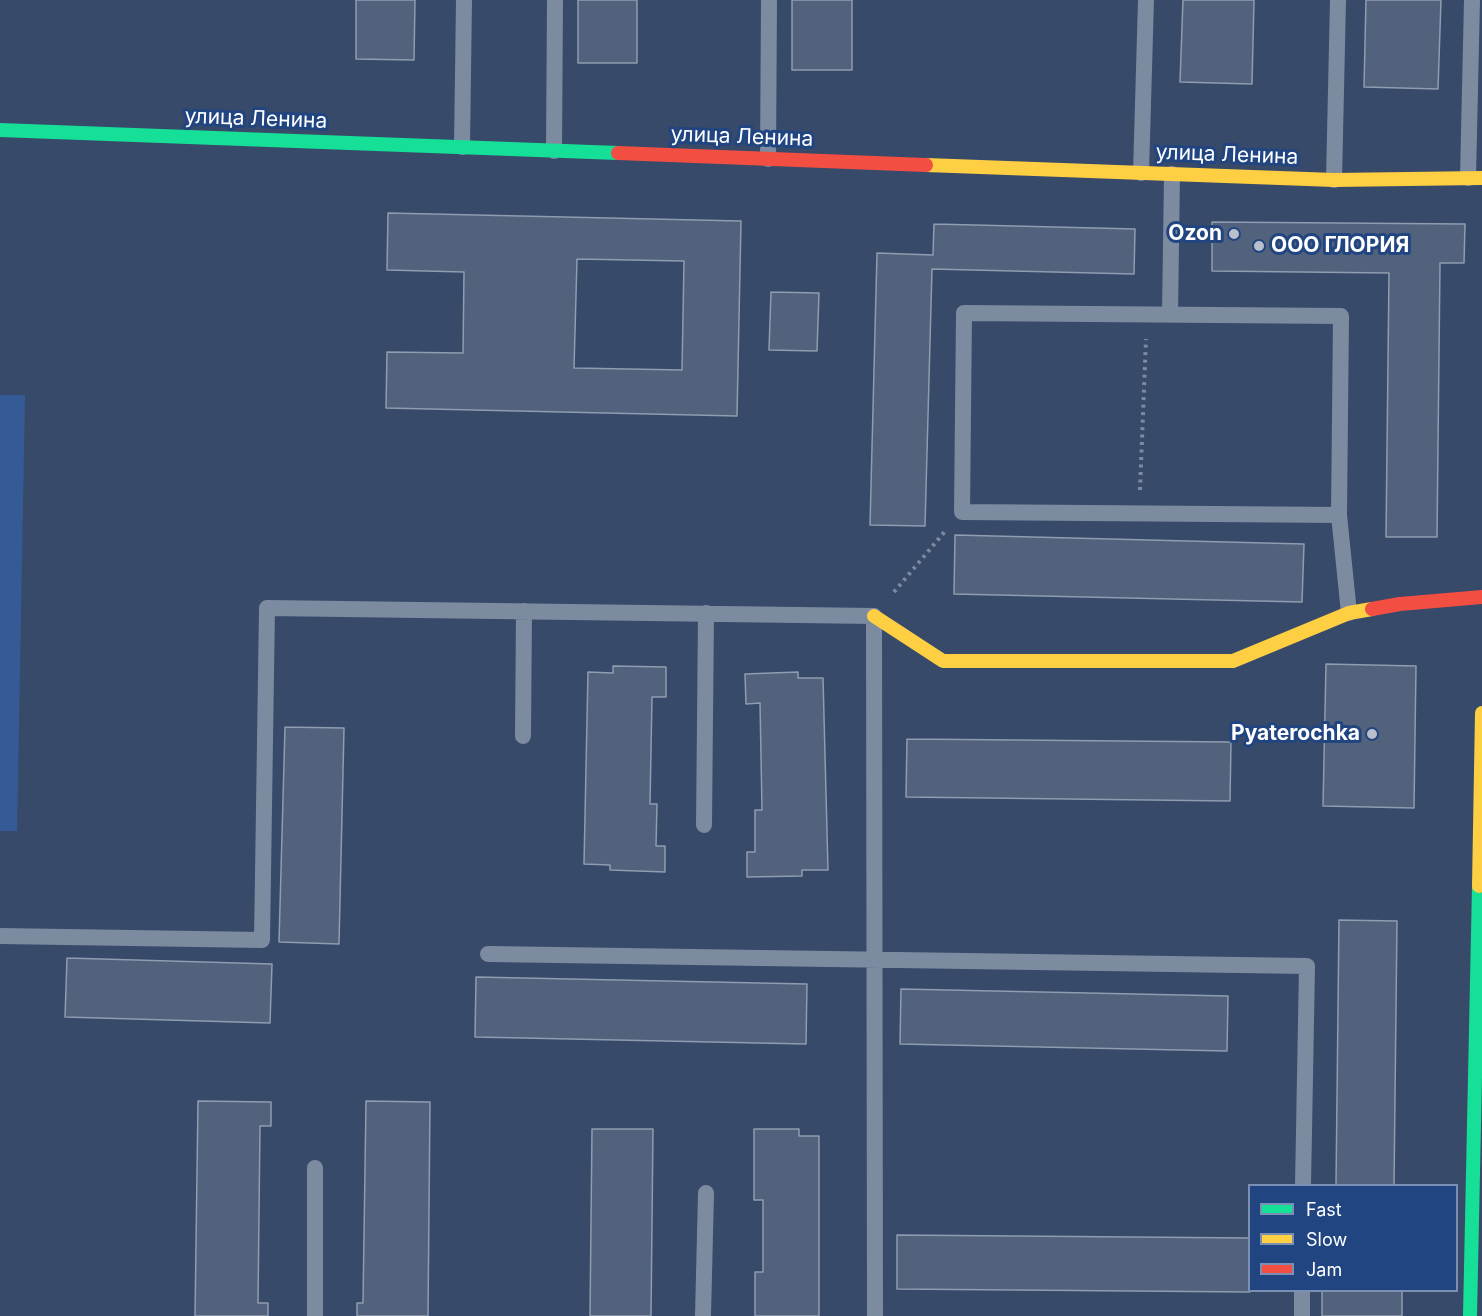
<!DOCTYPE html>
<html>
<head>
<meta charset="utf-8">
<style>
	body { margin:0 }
	#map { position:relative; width:1482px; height:1316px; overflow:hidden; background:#374a6a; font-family:Inter,sans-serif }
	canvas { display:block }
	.legend { position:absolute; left:1248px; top:1184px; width:210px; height:108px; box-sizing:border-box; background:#214580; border:2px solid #7a8fb3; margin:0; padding:8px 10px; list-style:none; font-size:18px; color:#fff }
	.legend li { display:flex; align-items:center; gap:12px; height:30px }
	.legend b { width:30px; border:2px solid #7a8fb3 }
</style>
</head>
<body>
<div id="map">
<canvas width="1482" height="1316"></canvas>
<ul class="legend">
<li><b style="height:8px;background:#16e098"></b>Fast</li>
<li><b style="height:8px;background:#ffcf43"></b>Slow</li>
<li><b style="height:8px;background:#f24e42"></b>Jam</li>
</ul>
</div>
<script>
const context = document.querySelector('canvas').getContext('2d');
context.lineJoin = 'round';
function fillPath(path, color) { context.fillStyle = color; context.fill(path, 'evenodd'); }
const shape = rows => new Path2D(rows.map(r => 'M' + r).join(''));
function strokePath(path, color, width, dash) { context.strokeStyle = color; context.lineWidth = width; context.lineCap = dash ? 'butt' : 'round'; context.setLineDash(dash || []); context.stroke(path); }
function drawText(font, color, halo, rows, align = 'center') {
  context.font = font + ' Inter,sans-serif'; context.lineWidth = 6; context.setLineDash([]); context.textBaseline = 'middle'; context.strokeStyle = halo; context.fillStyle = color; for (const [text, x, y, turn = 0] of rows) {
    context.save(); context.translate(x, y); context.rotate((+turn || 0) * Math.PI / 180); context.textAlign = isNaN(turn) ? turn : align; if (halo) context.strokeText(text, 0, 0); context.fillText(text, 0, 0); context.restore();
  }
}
fillPath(shape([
	[0,395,25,395,17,831,0,831]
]), '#355b97');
const building = shape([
	[356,0,415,0,414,60,356,59,356,0],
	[578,0,637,0,637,63,578,63,578,0],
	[792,0,852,0,852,70,792,70,792,0],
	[1183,0,1254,0,1252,84,1180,82,1183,0],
	[1366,0,1441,0,1438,89,1364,87,1366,0],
	[388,213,741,221,737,416,386,408,387,352,463,353,464,272,387,270,388,213],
	[577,259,684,261,682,370,574,368,577,259],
	[1212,222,1465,224,1464,263,1440,263,1437,537,1386,537,1389,273,1212,271,1212,222],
	[934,224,1135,229,1134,274,932,269,925,526,870,525,877,253,933,255,934,224],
	[771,292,819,293,817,351,769,350,771,292],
	[955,535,1304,544,1302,602,954,594,955,535],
	[1326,664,1416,666,1414,808,1323,806,1326,664],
	[613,666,666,667,666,697,652,697,650,804,657,804,656,846,665,846,665,872,610,870,610,865,584,864,588,672,613,673,613,666],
	[798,672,798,678,823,678,828,870,802,870,802,876,747,877,747,852,755,852,755,810,762,810,760,703,746,704,745,674,798,672],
	[285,727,344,728,339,944,279,942,285,727],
	[907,739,1231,742,1230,801,906,797,907,739],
	[1339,920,1397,921,1394,1186,1336,1186,1339,920],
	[67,958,272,964,270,1023,65,1017,67,958],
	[476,977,807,984,806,1044,475,1037,476,977],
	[901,989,1228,996,1227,1051,900,1044,901,989],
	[198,1101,271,1102,271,1126,260,1126,258,1303,268,1303,268,1316,195,1316,198,1101],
	[366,1101,430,1102,428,1316,357,1316,357,1303,363,1303,366,1101],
	[592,1129,653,1129,651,1316,590,1316,592,1129],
	[754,1129,799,1129,799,1136,819,1136,819,1316,755,1316,755,1272,763,1272,763,1200,754,1200,754,1129],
	[897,1235,1250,1238,1250,1292,897,1289,897,1235],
	[1322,1290,1402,1290,1402,1316,1322,1316,1322,1290]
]);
fillPath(building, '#52627c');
strokePath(building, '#909caf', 1.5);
strokePath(shape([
	[1140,490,1146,339],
	[894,592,947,529]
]), '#7d8ba0', 4, [3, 4.5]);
strokePath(shape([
	[462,147,464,0],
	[554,151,555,0],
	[768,159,769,0],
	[1141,173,1146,0],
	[1468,178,1472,0],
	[1334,180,1338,0],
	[1170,315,1172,174],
	[1339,515,962,512,964,313,1341,316,1339,515,1349,613],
	[523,736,524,611],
	[704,825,706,613],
	[0,936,262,940,267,608,874,616,875,1316],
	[488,954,1307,966,1303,1186],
	[315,1316,315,1168],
	[703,1316,706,1193],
	[1302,1316,1302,1290]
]), '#7d8ba0', 16);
strokePath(shape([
	[0,130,618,153],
	[1470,1316,1479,886]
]), '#16e098', 14);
strokePath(shape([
	[926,165,1334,180,1482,178],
	[874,616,943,661,1233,661,1349,613,1372,609],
	[1479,886,1482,713]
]), '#ffcf43', 14);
strokePath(shape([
	[618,153,926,165],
	[1372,609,1400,604,1482,597]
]), '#f24e42', 14);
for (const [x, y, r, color] of [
	[1234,234,6,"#b9c0cb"],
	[1259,246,6,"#b9c0cb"],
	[1372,734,6,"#b9c0cb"]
]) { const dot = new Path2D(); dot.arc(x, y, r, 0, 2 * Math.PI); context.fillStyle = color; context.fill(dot); strokePath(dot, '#214580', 2); }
drawText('21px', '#fff', '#214580', [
	["улица Ленина",256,119,2],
	["улица Ленина",742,137,2],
	["улица Ленина",1227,155,2]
]);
drawText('bold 21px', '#fff', '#214580', [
	["Ozon",1222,234],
	["ООО ГЛОРИЯ",1271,246,"left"],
	["Pyaterochka",1360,734]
], 'right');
</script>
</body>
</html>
